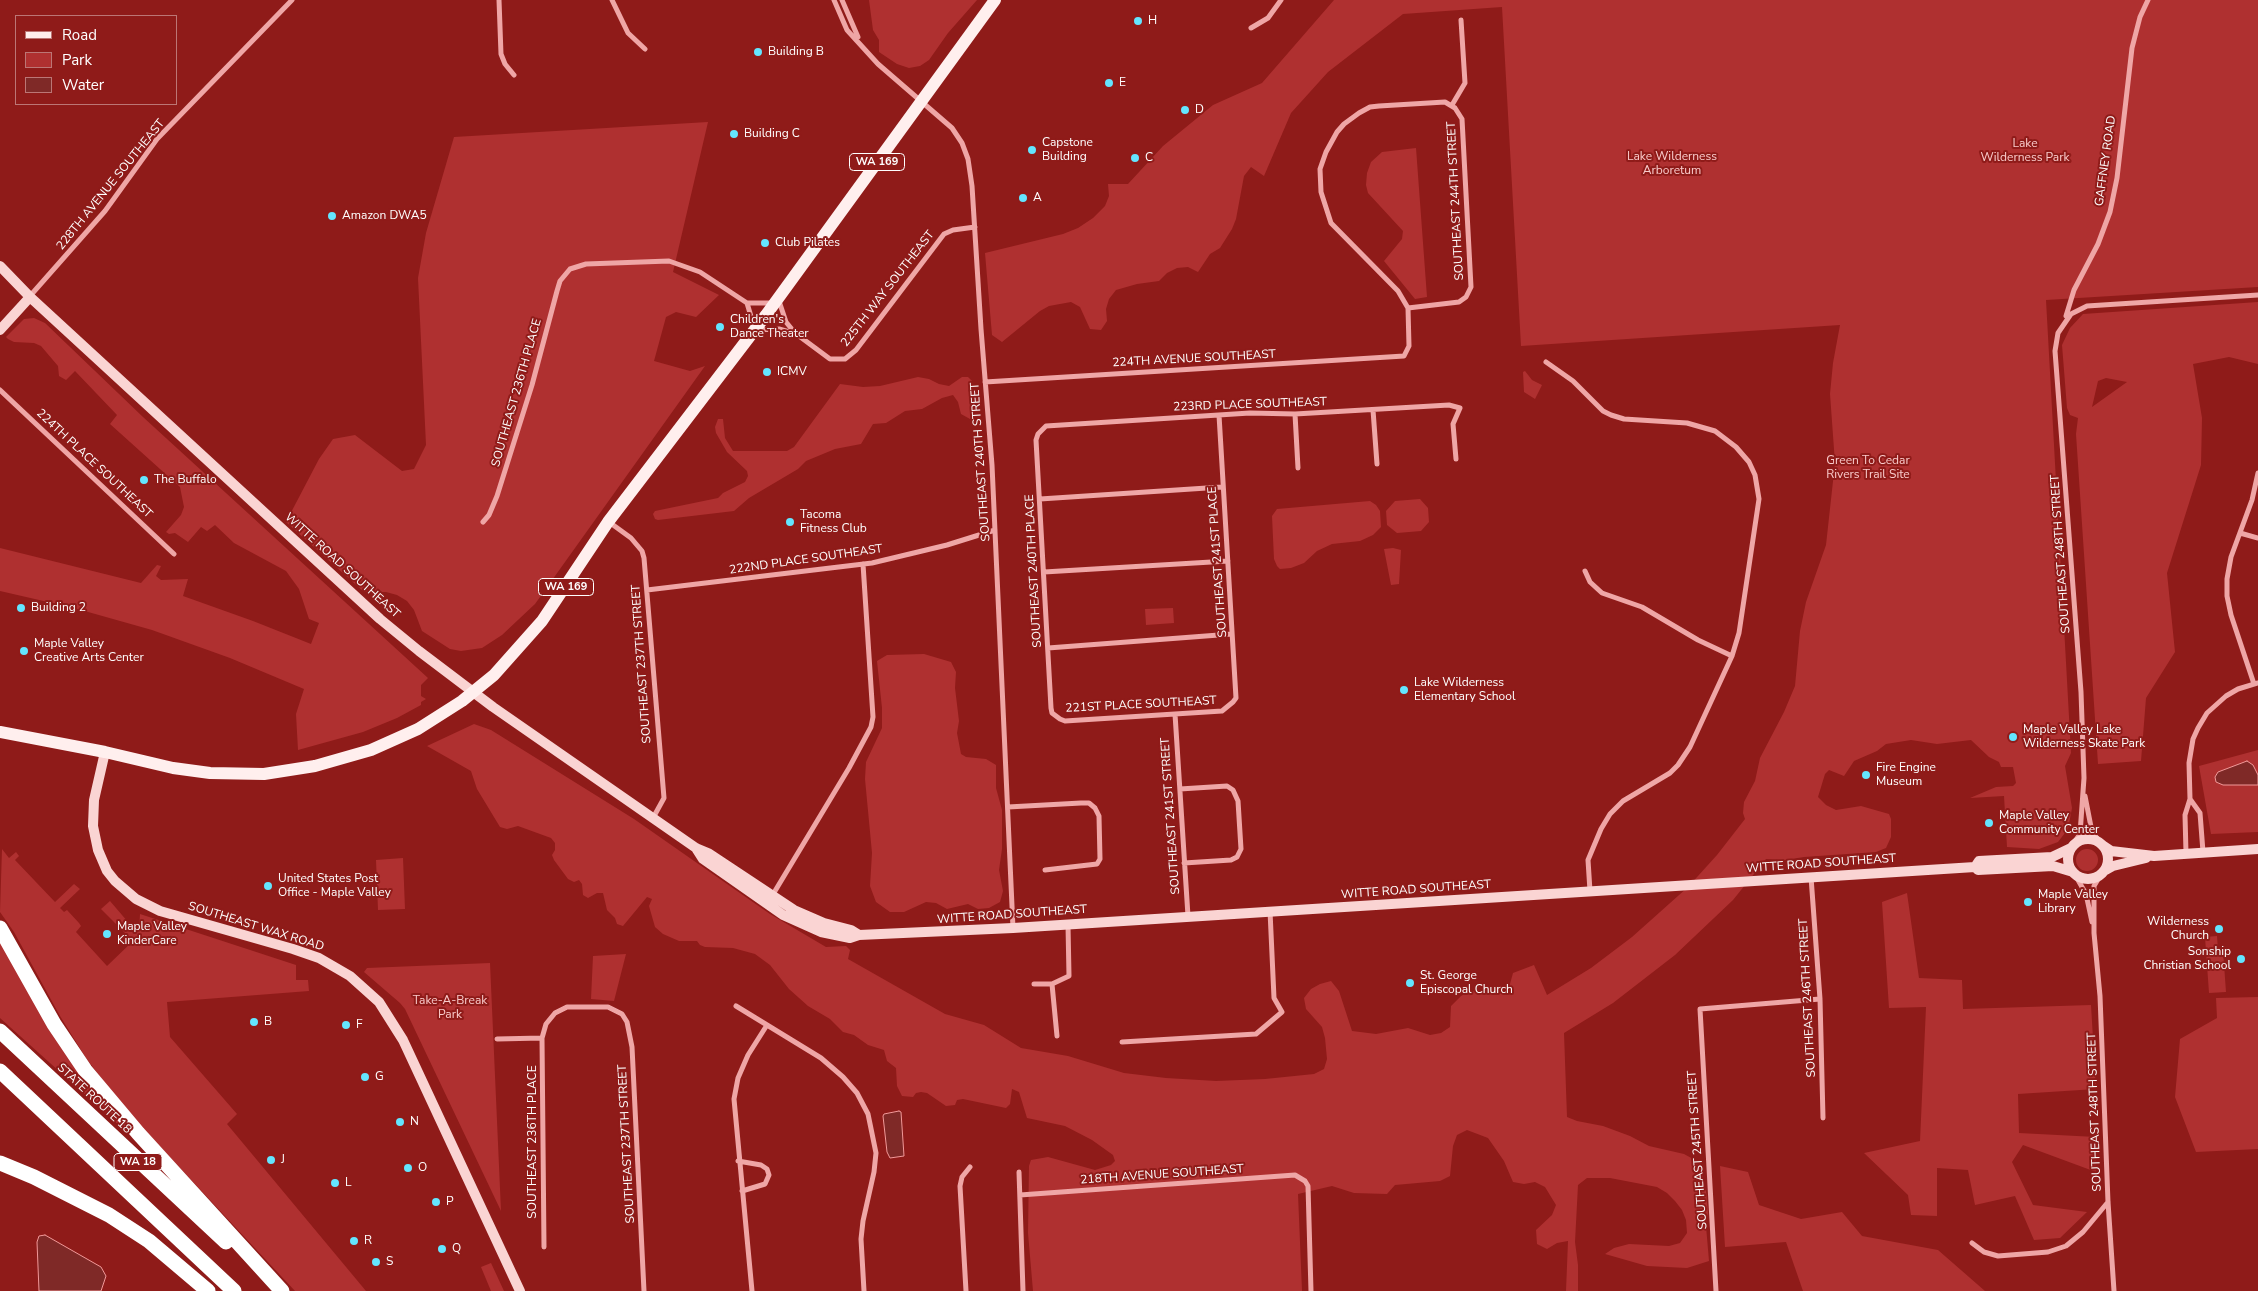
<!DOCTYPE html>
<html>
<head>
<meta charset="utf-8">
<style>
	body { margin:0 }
	#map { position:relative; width:2258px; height:1291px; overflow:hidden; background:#8f1b19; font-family:"Nunito Sans",sans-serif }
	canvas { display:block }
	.legend { position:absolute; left:15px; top:15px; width:162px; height:90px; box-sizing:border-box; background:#8f1b19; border:1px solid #bc7675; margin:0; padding:6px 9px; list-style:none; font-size:15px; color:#fff }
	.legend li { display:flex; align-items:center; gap:10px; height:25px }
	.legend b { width:25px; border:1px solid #bc7675 }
</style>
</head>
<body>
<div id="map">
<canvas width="2258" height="1291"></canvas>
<ul class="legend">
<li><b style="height:6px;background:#ffefee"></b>Road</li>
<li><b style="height:14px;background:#af3030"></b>Park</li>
<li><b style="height:14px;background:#7f2927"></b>Water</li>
</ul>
</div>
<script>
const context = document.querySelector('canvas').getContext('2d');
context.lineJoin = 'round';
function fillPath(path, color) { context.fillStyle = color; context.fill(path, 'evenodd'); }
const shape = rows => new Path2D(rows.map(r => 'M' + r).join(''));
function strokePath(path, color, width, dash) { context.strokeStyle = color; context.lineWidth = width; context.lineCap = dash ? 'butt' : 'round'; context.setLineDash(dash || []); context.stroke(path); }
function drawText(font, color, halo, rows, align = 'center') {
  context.font = font + ' "Nunito Sans",sans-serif'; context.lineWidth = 4; context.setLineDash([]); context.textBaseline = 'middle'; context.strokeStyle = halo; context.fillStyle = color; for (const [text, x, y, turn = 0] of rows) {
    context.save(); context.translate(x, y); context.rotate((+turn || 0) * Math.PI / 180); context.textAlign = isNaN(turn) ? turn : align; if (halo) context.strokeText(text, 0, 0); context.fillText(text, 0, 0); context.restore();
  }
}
fillPath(shape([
	[869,0,977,0,948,33,929,60,920,66,909,68,897,64,879,52,879,40,873,30],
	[1334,0,2258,0,2258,287,2046,300,2071,753,2065,766,2072,808,2068,829,2058,842,2039,849,2007,847,2004,796,1970,798,1996,787,2013,786,2016,783,2013,767,2001,767,1999,762,1989,757,1971,740,1937,744,1911,740,1886,744,1877,751,1854,761,1844,776,1829,770,1825,774,1818,797,1826,805,1836,810,1861,806,1889,814,1891,819,1891,837,1886,848,1876,852,1804,857,1785,860,1766,859,1733,900,1675,955,1613,1003,1564,1033,1567,1117,1577,1121,1603,1126,1630,1136,1649,1146,1684,1154,1695,1160,1701,1169,1706,1191,1708,1213,1706,1226,1709,1261,1687,1268,1647,1266,1605,1254,1614,1248,1629,1244,1669,1246,1680,1243,1687,1233,1686,1220,1682,1210,1675,1201,1667,1193,1657,1187,1610,1178,1587,1178,1578,1185,1575,1242,1578,1265,1578,1291,1566,1291,1568,1241,1557,1243,1547,1249,1537,1244,1536,1230,1552,1215,1556,1205,1545,1187,1535,1182,1524,1184,1513,1182,1504,1161,1488,1138,1467,1130,1457,1135,1453,1146,1450,1176,1440,1181,1395,1185,1387,1194,1354,1193,1332,1186,1298,1194,1302,1291,1033,1291,1028,1233,1029,1166,1031,1160,1048,1157,1095,1170,1111,1165,1115,1161,1113,1155,1092,1140,1065,1126,1027,1118,1019,1092,1012,1089,1010,1104,1006,1108,963,1099,957,1100,955,1105,946,1106,927,1093,921,1092,916,1093,913,1097,902,1096,897,1086,896,1068,887,1061,884,1050,868,1045,854,1035,843,1032,830,1019,808,1006,789,989,770,965,755,954,733,948,705,947,700,945,697,941,679,941,663,934,655,927,649,906,652,899,647,897,623,926,617,924,615,918,607,910,603,893,597,893,588,898,583,895,582,884,579,880,574,882,568,879,554,860,552,855,555,850,555,843,551,838,518,826,507,829,500,827,477,789,471,771,427,746,474,724,491,730,634,819,770,914,826,947,846,946,850,950,848,959,945,1014,984,1025,1021,1048,1068,1056,1124,1073,1166,1078,1216,1081,1265,1079,1314,1074,1324,1069,1327,1059,1325,1038,1322,1027,1306,1009,1304,998,1311,989,1320,984,1331,981,1339,991,1352,1031,1376,1034,1408,1028,1430,1035,1441,1033,1450,1027,1451,1006,1461,996,1470,991,1504,992,1510,984,1513,973,1534,965,1547,995,1591,968,1632,937,1688,887,1717,855,1745,819,1743,813,1744,802,1755,781,1760,758,1784,712,1795,686,1800,631,1806,602,1826,545,1835,463,1830,394,1833,363,1840,325,1521,346,1502,7,1403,14,1328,72,1291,113,1264,176,1251,167,1244,176,1236,219,1232,229,1220,248,1210,254,1198,272,1188,267,1177,268,1167,273,1159,281,1137,284,1116,290,1109,299,1106,309,1107,321,1101,330,1090,329,1080,307,1071,302,1049,306,1040,311,1002,342,992,335,985,253,1063,234,1078,228,1093,218,1105,206,1109,196,1108,184,1128,184,1163,146,1213,105,1262,83],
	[708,122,673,272,719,295,696,317,676,312,666,317,654,361,690,371,705,366,535,604,502,635,482,648,461,651,450,649,422,631,414,610,407,601,397,595,386,592,364,592,286,522,319,459,333,439,355,435,402,471,414,469,426,445,418,278,426,233,454,137],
	[1416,148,1427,297,1415,299,1384,261,1402,239,1403,231,1368,193,1366,185,1367,173,1371,162,1382,152],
	[2258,302,2258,364,2229,357,2193,364,2202,418,2201,465,2167,573,2175,652,2146,698,2141,761,2098,764,2076,434,2078,418,2070,415,2067,408,2062,345,2070,328,2083,314],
	[2106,378,2127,382,2092,407,2098,381],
	[34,318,45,323,143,417,428,678,421,685,421,696,426,699,421,702,421,705,397,718,363,732,298,750,296,714,304,689,230,658,152,630,74,608,0,591,0,548,141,583,157,565,161,566,156,576,161,580,188,579,183,596,253,621,311,644,319,623,309,619,299,589,286,571,234,543,215,525,207,531,201,527,188,542,175,533,169,534,166,532,181,515,184,507,180,487,110,424,117,415,75,371,66,380,59,376,58,366,41,346,34,343,14,342,8,339,6,337,24,319],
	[1525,371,1532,380,1542,385,1535,399,1524,392,1523,372],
	[918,377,929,379,939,384,949,386,962,377,968,377,972,381,974,415,970,419,961,414,958,402,953,395,942,398,922,409,905,411,886,423,873,424,861,444,835,449,806,461,798,469,749,498,734,511,658,520,655,519,653,514,655,511,718,498,723,493,745,482,748,476,747,471,727,452,716,433,715,427,718,419,723,419,725,438,733,451,787,451,794,447,840,384,863,387,880,386],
	[1420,499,1428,508,1429,522,1421,531,1397,533,1387,525,1386,511,1395,501],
	[1370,501,1376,505,1380,511,1381,527,1373,535,1360,541,1332,544,1317,551,1304,563,1291,568,1280,569,1277,566,1274,559,1272,516,1277,509],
	[1393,548,1401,550,1399,584,1391,585,1384,549],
	[1173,608,1174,623,1146,625,1145,609],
	[924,654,951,662,956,672,955,688,959,721,957,733,961,754,966,757,986,759,996,765,996,788,1002,810,1002,849,999,870,1003,891,1000,902,989,908,978,909,968,904,947,909,936,903,926,902,904,912,890,912,876,902,870,886,872,853,865,779,866,762,882,728,882,708,877,661,887,655],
	[2258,750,2258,832,2211,834,2199,766],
	[2,849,9,858,16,852,19,856,15,860,55,902,74,884,80,889,60,908,64,912,67,910,79,923,81,926,76,932,107,966,133,941,101,909,110,901,128,922,139,930,140,914,296,965,296,980,308,980,309,991,167,1002,170,1037,237,1114,227,1124,366,1291,295,1291,123,1107,86,1058,60,1016,14,932,0,912],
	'2076 860a11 11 0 1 1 22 0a11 11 0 1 1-22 0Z',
	[403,858,405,909,378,910,376,860],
	[1907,893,1919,978,1962,980,1963,1009,2091,1005,2096,1089,2018,1094,2019,1133,2096,1137,2096,1172,2023,1145,2012,1162,2033,1205,2087,1212,2060,1238,2034,1240,2015,1196,1975,1205,1968,1170,1937,1168,1937,1216,1911,1215,1908,1195,1864,1153,1920,1141,1926,1007,1889,1008,1882,902],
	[2217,936,2218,950,2223,950,2226,992,2209,993,2205,937],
	[0,938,141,1145,0,1018],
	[626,954,614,1001,591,999,593,956],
	[490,963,501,1211,405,1009,400,1003,364,972,367,968],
	[2258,997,2258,1149,2196,1152,2175,1097,2180,1039,2217,1018,2216,998],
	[1720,1166,1748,1172,1759,1205,1801,1219,1842,1212,1862,1236,1938,1250,1985,1291,1803,1291,1786,1242,1725,1247],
	[491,1263,504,1291,491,1291,481,1267]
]), '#af3030');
const water = shape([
	[2247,761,2253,765,2258,775,2258,785,2223,785,2216,782,2215,777,2218,772,2247,761],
	[899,1111,901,1112,904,1156,890,1158,887,1152,883,1116,884,1114,899,1111],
	[45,1235,101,1267,106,1276,101,1291,39,1291,37,1242,39,1236,45,1235]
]);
fillPath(water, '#7f2927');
strokePath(water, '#f19999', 1);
strokePath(shape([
	[499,0,501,54,505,64,514,75],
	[612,0,628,33,645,49],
	[834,0,847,30,878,64,952,128,962,143,968,159,972,186,981,329,992,465,1013,928],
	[842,0,858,37],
	[1251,28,1268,18,1281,0],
	[1452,105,1465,83,1461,20],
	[30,296,105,211,157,139,292,0],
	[779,301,786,322,795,333,830,359,845,359,856,350,944,234,953,230,975,227],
	[747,303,755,330,779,329,793,333],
	[747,303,774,303],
	[2066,316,2074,290,2098,244,2110,212,2117,178,2132,48,2140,17,2148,0],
	[1546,362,1573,381,1603,411,1611,415,1624,419,1687,423,1715,431,1736,447,1749,462,1755,475,1759,499,1739,633,1732,656,1690,747,1678,765,1670,773,1623,801,1610,814,1601,829,1588,860,1590,891],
	[985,382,1404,356,1409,346,1408,308,1398,291,1331,223,1321,192,1320,169,1326,152,1337,132,1344,124,1359,113,1370,107,1379,106,1445,102,1455,108,1462,119,1471,287,1466,297,1459,302,1408,308],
	[0,390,174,554],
	[1373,410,1377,464],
	[1295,414,1298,468],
	[1219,415,1236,698,1233,702,1222,711,1065,721,1060,719,1052,713,1051,708,1036,440,1038,434,1046,426,1250,413,1295,414,1449,405,1460,408,1453,424,1456,459],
	[1040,499,1222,487],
	[483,522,489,515,497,496,532,385,557,291,560,281,570,269,586,264,669,261,700,272,747,303],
	[609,522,631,538,642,551,644,558,664,798,653,818],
	[2240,533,2258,538],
	[1585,571,1590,582,1602,593,1642,607,1698,640,1732,656],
	[1044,572,1228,561],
	[647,590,872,563,947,545,995,530],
	[1048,648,1232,634],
	[2254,684,2231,615,2227,596,2227,579,2231,557,2252,500,2258,473],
	[1175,714,1188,916],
	[1180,789,1227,786,1233,790,1238,801,1241,849,1237,857,1231,860,1184,863],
	[2085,796,2092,832,2101,843],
	[2190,799,2189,763,2193,739,2198,728,2207,713,2226,696,2238,689,2258,683],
	[1008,807,1081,803,1089,803,1095,808,1099,816,1100,859,1097,864,1045,870],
	[2072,846,2080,834,2084,778,2081,692,2055,351,2058,333,2071,314,2087,306,2258,295],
	[2186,853,2185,815,2190,799,2200,813,2203,852],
	[2103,871,2094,886,2094,933,2100,996,2108,1202,2114,1291],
	[2074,873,2086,894,2092,922],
	[1811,877,1820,999,1823,1118],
	[772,896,849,768,871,727,873,717,863,564],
	[1034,984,1052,984,1069,976,1068,925],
	[1052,984,1057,1036],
	[736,1006,821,1058,843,1077,857,1093,868,1114,876,1153,874,1172,863,1221,861,1239,864,1291],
	[497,1039,542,1038],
	[1122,1042,1256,1034,1282,1012,1274,998,1270,911],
	[738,1161,761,1165,767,1169,769,1175,765,1184,742,1191],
	[1019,1172,1023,1291],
	[1020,1195,1295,1175,1305,1181,1308,1186,1311,1291],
	[1972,1243,1984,1252,1998,1256,2048,1252,2066,1246,2083,1232,2108,1202],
	[544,1247,542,1038,546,1024,555,1013,567,1007,608,1007,622,1014,627,1022,632,1047,644,1291],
	[752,1291,734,1099,738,1078,748,1055,767,1025],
	[966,1291,960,1186,962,1177,970,1167],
	[1716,1291,1700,1009,1820,999]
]), '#efa6a6', 5);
strokePath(shape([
	[0,266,30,297,380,619,419,651,493,707,696,848,708,853,794,910,824,923,851,930,859,935],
	[0,330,30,297],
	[105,752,94,800,93,826,98,850,107,871,115,881,136,899,160,911,293,949,319,958,350,976,379,1002,403,1040,520,1291],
	'2068 859a20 20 0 1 1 40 0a20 20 0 1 1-40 0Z',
	[2102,845,2111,851,2154,856,2258,849],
	[696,848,703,859,783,915,821,932,850,938,859,935,1013,928,1975,867,1978,870,2053,866,2073,872],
	[1975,867,1979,861,2052,857,2071,848],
	[2104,871,2113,866,2146,858]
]), '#fad4d3', 10);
strokePath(shape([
	[0,732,105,752,173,768,210,773,264,774,315,766,371,750,418,729,462,701,494,675,542,621,608,522,766,315,995,0]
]), '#ffefee', 12);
strokePath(shape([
	[0,928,54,1024,85,1070,138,1133,282,1291],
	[0,1031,226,1242],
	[0,1071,234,1291],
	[0,1163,34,1177,109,1215,149,1241,208,1291]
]), '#fff', 15);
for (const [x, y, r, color] of [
	[1138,21,5,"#64e5ff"],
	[758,52,5,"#64e5ff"],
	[1109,83,5,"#64e5ff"],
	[1185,110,5,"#64e5ff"],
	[734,134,5,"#64e5ff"],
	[1032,150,5,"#64e5ff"],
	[1135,158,5,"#64e5ff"],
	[1023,198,5,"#64e5ff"],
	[332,216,5,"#64e5ff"],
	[765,243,5,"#64e5ff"],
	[720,327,5,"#64e5ff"],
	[767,372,5,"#64e5ff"],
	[144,480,5,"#64e5ff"],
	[790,522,5,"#64e5ff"],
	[21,608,5,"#64e5ff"],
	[24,651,5,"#64e5ff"],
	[1404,690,5,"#64e5ff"],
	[2013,737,5,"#64e5ff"],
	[1866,775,5,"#64e5ff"],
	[1989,823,5,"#64e5ff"],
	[268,886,5,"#64e5ff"],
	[2028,902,5,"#64e5ff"],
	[2219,929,5,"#64e5ff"],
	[107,934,5,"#64e5ff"],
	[2241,959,5,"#64e5ff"],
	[1410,983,5,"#64e5ff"],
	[254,1022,5,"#64e5ff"],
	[346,1025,5,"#64e5ff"],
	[365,1077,5,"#64e5ff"],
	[400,1122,5,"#64e5ff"],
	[271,1160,5,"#64e5ff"],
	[408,1168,5,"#64e5ff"],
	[335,1183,5,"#64e5ff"],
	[436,1202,5,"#64e5ff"],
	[354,1241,5,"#64e5ff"],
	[442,1249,5,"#64e5ff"],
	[376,1262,5,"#64e5ff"]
]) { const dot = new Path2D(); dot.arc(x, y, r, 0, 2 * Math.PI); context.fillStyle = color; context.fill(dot); strokePath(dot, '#8f1b19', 2); }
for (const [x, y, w] of [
	[877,162,55],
	[566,587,55],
	[138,1162,48]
]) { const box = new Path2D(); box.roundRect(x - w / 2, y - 8.5, w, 17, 4); context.fillStyle = '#8f1b19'; context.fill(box); strokePath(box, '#fff', 1); }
drawText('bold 11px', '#fff', null, [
	["WA 169",877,162],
	["WA 169",566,587],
	["WA 18",138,1162]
]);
drawText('12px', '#fff', '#8f1b19', [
	["H",1148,21],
	["Building B",768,52],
	["E",1119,83],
	["D",1195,110],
	["Building C",744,134],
	["Capstone",1042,143],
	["Building",1042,157],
	["C",1145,158],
	["A",1033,198],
	["Amazon DWA5",342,216],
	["Club Pilates",775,243],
	["Children's",730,320],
	["Dance Theater",730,334],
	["ICMV",777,372],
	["The Buffalo",154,480],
	["Tacoma",800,515],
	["Fitness Club",800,529],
	["Building 2",31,608],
	["Maple Valley",34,644],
	["Creative Arts Center",34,658],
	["Lake Wilderness",1414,683],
	["Elementary School",1414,697],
	["Maple Valley Lake",2023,730],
	["Wilderness Skate Park",2023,744],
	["Fire Engine",1876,768],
	["Museum",1876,782],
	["Maple Valley",1999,816],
	["Community Center",1999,830],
	["United States Post",278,879],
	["Office - Maple Valley",278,893],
	["Maple Valley",2038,895],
	["Library",2038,909],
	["Wilderness",2209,922,"right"],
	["Church",2209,936,"right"],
	["Maple Valley",117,927],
	["KinderCare",117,941],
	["Sonship",2231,952,"right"],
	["Christian School",2231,966,"right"],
	["St. George",1420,976],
	["Episcopal Church",1420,990],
	["B",264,1022],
	["F",356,1025],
	["G",375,1077],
	["N",410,1122],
	["J",281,1160],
	["O",418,1168],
	["L",345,1183],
	["P",446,1202],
	["R",364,1241],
	["Q",452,1249],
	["S",386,1262]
], 'left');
drawText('12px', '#facccc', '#8f1b19', [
	["Lake",2025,144],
	["Wilderness Park",2025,158],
	["Lake Wilderness",1672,157],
	["Arboretum",1672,171],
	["Green To Cedar",1868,461],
	["Rivers Trail Site",1868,475],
	["Take-A-Break",450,1001],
	["Park",450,1015]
]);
drawText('12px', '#fff', '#8f1b19', [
	["GAFFNEY ROAD",2106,161,-82],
	["228TH AVENUE SOUTHEAST",111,185,-51],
	["SOUTHEAST 244TH STREET",1456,201,-93],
	["225TH WAY SOUTHEAST",888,289,-52],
	["224TH AVENUE SOUTHEAST",1194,359,-3],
	["SOUTHEAST 236TH PLACE",517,393,-74],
	["223RD PLACE SOUTHEAST",1250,405,-2],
	["SOUTHEAST 240TH STREET",981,462,-94],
	["224TH PLACE SOUTHEAST",94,464,43],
	["SOUTHEAST 248TH STREET",2061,554,-94],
	["222ND PLACE SOUTHEAST",806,560,-8],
	["SOUTHEAST 241ST PLACE",1218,562,-94],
	["WITTE ROAD SOUTHEAST",342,566,42],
	["SOUTHEAST 240TH PLACE",1034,571,-93],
	["SOUTHEAST 237TH STREET",642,664,-94],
	["221ST PLACE SOUTHEAST",1141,705,-3],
	["SOUTHEAST 241ST STREET",1171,816,-94],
	["WITTE ROAD SOUTHEAST",1821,864,-4],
	["WITTE ROAD SOUTHEAST",1416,890,-4],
	["WITTE ROAD SOUTHEAST",1012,915,-4],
	["SOUTHEAST WAX ROAD",256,927,17],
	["SOUTHEAST 246TH STREET",1808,998,-93],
	["STATE ROUTE 18",94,1099,43],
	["SOUTHEAST 248TH STREET",2095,1112,-92],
	["SOUTHEAST 236TH PLACE",533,1142,-90],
	["SOUTHEAST 237TH STREET",627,1144,-93],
	["SOUTHEAST 245TH STREET",1698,1150,-94],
	["218TH AVENUE SOUTHEAST",1162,1175,-4]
]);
</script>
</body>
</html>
